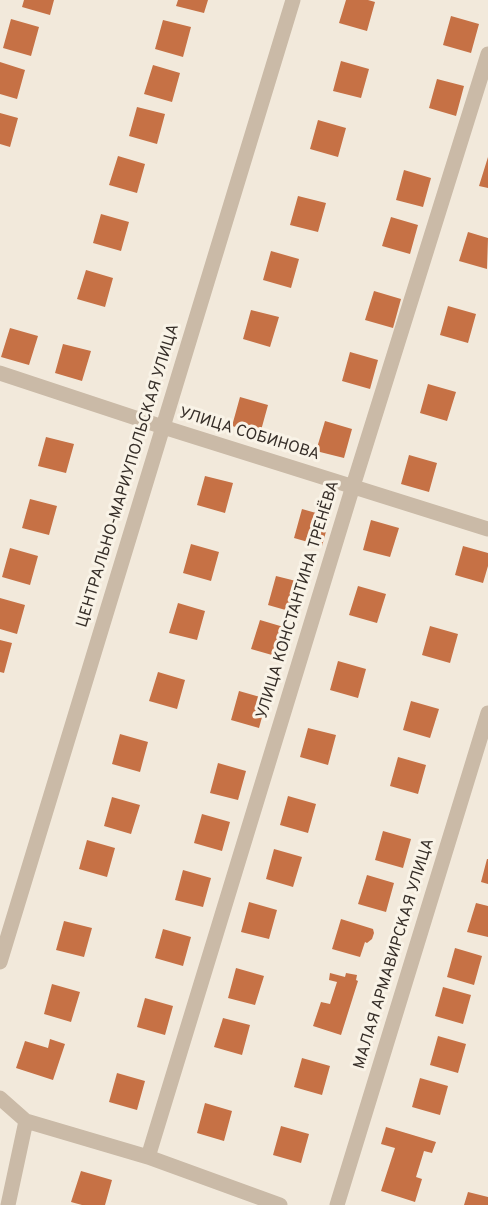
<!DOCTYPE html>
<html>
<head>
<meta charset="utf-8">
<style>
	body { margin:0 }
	canvas { display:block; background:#f2e9db }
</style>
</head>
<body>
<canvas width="488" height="1205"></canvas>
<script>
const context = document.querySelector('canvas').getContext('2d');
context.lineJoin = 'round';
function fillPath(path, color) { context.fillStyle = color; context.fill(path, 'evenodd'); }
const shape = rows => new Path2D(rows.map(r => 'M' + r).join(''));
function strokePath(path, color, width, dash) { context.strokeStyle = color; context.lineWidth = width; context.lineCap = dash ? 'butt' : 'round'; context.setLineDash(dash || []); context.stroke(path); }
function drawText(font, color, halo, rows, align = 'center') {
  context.font = font + ' Overpass,sans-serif'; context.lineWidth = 6; context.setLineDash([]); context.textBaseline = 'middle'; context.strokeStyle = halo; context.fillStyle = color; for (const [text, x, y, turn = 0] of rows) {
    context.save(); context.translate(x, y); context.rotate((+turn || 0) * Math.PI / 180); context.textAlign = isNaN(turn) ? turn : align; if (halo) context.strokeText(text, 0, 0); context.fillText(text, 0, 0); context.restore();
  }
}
fillPath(shape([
	[24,0,54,0,50,15,22,7],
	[178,0,208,0,204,13,176,6],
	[346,0,368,0,375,2,367,31,339,23],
	[451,16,479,24,471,53,443,45],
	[11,19,39,27,31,56,3,48],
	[163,20,191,27,183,57,155,49],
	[341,61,369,69,361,98,333,91],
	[0,62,25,70,17,99,0,94],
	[153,65,180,73,172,102,144,94],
	[437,79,464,86,456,116,429,108],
	[137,107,165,114,157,144,129,136],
	[0,113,18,118,10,147,0,144],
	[318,120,346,128,338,157,310,149],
	[118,156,145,164,137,193,109,185],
	[488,157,488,188,479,186],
	[404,170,431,178,423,207,396,200],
	[298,196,326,203,318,232,290,225],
	[101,214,129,222,121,251,93,243],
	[391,217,418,225,410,254,382,246],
	[468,232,488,238,487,269,459,261],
	[271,251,299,259,291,288,263,280],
	[86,270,113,278,105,307,77,299],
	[374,291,401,299,393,328,365,320],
	[448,306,476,314,468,343,440,335],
	[251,310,279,317,270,347,243,339],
	[10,328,38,336,29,365,1,357],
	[63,344,91,351,82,381,55,373],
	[350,352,378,360,370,389,342,381],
	[428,384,456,392,447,421,420,413],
	[240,397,268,405,260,434,232,426],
	[325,421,352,429,344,458,316,451],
	[46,437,74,444,66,473,38,466],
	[409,455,437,463,429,492,401,484],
	[205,476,233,483,225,513,197,505],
	[30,499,57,506,49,535,22,528],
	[302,509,330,517,322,546,294,538],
	[371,520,399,528,390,557,363,550],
	[191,544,219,552,211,581,183,573],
	[463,546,488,553,488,566,483,583,455,575],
	[10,548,38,556,30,585,2,577],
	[276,576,304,583,296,613,268,605],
	[358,586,386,594,377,623,349,615],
	[0,598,25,605,17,634,0,629],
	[178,603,205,611,197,640,169,633],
	[260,620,287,628,279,657,251,649],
	[430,626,458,634,450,663,422,655],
	[0,640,12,643,4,673,0,672],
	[338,661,366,669,358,698,330,690],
	[158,672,185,680,177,709,149,701],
	[239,691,267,699,259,728,231,720],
	[411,701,439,709,430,738,403,730],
	[308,728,336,735,328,765,300,757],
	[120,734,148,742,140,772,112,764],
	[398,757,426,765,418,794,390,786],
	[218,763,246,771,238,800,210,793],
	[288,796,316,804,308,833,280,825],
	[112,797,140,805,131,834,104,826],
	[202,814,230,822,222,851,194,843],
	[383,831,411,839,403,868,375,860],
	[87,840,115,848,107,877,79,869],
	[274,849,302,857,293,887,266,879],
	[487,859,488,859,488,884,481,882],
	[183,870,211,878,203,907,175,900],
	[367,875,394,883,386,912,358,904],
	[249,902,277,910,269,939,241,932],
	[476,903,488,906,488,937,467,932],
	[341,919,373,929,374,933,372,939,367,943,365,942,360,957,332,949],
	[64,921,92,928,84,957,56,950],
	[163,929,191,937,183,966,155,958],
	[455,948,482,956,474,985,447,977],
	[236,968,264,976,255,1005,228,998],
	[330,973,345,977,346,973,357,975,356,980,358,981,341,1035,313,1026,321,1002,330,1004,337,982,329,980],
	[52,984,80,992,71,1022,44,1014],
	[443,987,471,995,463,1024,435,1016],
	[145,998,173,1006,165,1035,137,1027],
	[223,1018,250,1025,242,1055,214,1047],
	[438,1036,466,1044,458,1073,430,1065],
	[50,1039,65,1044,53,1080,16,1068,25,1041,48,1048],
	[302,1058,330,1066,322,1095,294,1087],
	[117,1073,145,1081,137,1110,109,1102],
	[420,1078,448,1086,440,1115,412,1107],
	[205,1103,232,1111,224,1141,197,1133],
	[281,1126,309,1134,301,1163,273,1155],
	[386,1127,436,1142,432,1153,424,1151,416,1177,422,1179,415,1202,381,1191,395,1148,381,1144],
	[81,1171,112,1180,105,1205,82,1205,71,1202],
	[468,1192,488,1197,488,1205,464,1205]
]), '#c67145');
strokePath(shape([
	[0,373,163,427,488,529],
	[0,962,293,0],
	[0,1098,26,1121,148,1157,280,1205],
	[148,1157,353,486,488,54],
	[8,1205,26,1121],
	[337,1205,488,713]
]), '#cabaa7', 15);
drawText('16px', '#362e28', '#f9f3e7', [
	["УЛИЦА СОБИНОВА",249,435,17],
	["ЦЕНТРАЛЬНО-МАРИУПОЛЬСКАЯ УЛИЦА",129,476,-73],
	["УЛИЦА КОНСТАНТИНА ТРЕНЁВА",299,600,-73],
	["МАЛАЯ АРМАВИРСКАЯ УЛИЦА",395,954,-73]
]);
</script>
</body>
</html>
